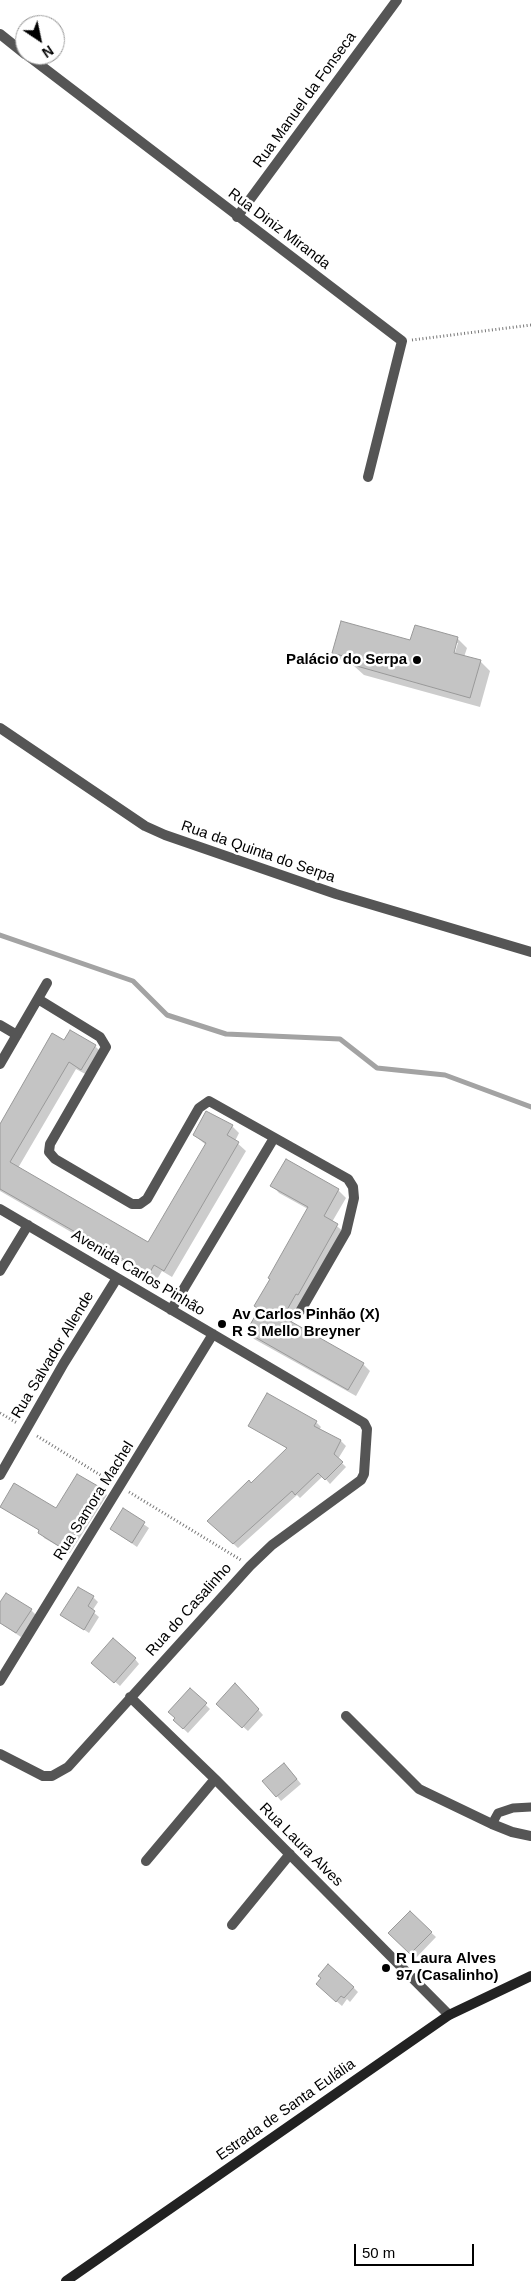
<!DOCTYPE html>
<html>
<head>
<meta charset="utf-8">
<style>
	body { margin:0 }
	#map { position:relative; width:531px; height:2281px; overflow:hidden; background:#fff; font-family:Helvetica,sans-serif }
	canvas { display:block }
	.north { position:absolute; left:15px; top:15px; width:50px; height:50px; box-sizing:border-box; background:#fff; border:1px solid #999; border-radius:50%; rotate:146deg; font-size:14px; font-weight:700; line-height:20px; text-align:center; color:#000 }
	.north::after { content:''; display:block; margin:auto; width:18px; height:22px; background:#000; clip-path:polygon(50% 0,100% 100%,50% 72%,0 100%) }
	.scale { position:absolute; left:354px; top:2244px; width:120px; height:22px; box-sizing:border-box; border:2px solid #000; border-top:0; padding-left:6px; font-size:15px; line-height:18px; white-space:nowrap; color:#000; -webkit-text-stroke:4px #fff; paint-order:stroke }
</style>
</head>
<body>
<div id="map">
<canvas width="531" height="2281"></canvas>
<div class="north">N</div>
<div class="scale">50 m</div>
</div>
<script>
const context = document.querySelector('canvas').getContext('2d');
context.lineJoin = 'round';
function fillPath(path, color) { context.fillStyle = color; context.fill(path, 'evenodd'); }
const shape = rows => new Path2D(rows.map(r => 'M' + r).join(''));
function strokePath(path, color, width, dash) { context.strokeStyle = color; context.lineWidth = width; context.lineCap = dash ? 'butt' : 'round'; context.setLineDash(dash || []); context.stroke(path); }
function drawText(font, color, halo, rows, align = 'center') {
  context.font = font + ' Helvetica,sans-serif'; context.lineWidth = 5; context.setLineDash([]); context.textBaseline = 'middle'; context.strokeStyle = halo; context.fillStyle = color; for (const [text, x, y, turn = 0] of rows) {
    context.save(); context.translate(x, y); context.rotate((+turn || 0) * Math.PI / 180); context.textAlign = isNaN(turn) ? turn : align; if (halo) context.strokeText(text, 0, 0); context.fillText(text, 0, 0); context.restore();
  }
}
fillPath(shape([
	[457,638,467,648,464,657,480,661,490,671,480,707,364,675,354,666,343,662,334,653,411,642],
	[455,643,458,643,453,659],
	[65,1042,95,1046,102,1053,89,1076,76,1069,18,1168,149,1244,206,1145,194,1135,232,1126,239,1133,235,1141,246,1151,172,1277,162,1271,156,1281,0,1191,0,1126],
	[272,1185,338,1190,346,1198,332,1222,345,1233,291,1323,363,1364,370,1371,356,1396,254,1339,247,1331,259,1310,256,1306,308,1209,279,1193],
	[316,1422,321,1427,319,1430,341,1441,346,1446,338,1459,346,1467,330,1484,323,1476,300,1498,297,1495,238,1548,214,1526,288,1449,250,1425],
	[77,1475,107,1495,70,1553,44,1538,40,1531,2,1507,56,1510],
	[123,1510,149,1528,137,1547,111,1529],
	[93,1597,98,1602,92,1611,99,1617,89,1633,62,1615],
	[0,1604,31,1610,36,1615,21,1637,0,1623],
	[135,1659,139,1664,120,1686,98,1667],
	[240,1689,263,1715,248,1731,222,1708],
	[190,1690,210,1709,188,1733,174,1720],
	[289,1769,301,1784,281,1801,277,1796],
	[410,1913,436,1937,416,1958,390,1933],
	[353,1987,358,1992,350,2002,347,1999,342,2006,322,1989]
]), '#0003');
strokePath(shape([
	[0,935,133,981,167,1015,226,1034,340,1039,377,1068,445,1075,531,1107]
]), '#a3a3a3', 5);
const building = shape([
	[341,621,410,640,415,625,458,637,454,653,481,660,470,698,353,665,354,659,332,653,341,621],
	[70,1030,96,1045,81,1070,69,1062,10,1162,148,1242,206,1143,193,1135,206,1111,233,1125,227,1135,239,1142,164,1271,154,1265,149,1274,0,1189,0,1124,52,1033,64,1040,70,1030],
	[286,1159,339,1189,324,1216,338,1224,298,1295,296,1294,283,1317,364,1363,348,1390,246,1332,259,1309,254,1306,270,1279,268,1278,308,1207,270,1186,286,1159],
	[267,1393,317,1421,314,1426,341,1440,334,1454,343,1462,325,1480,318,1473,295,1495,292,1491,233,1544,207,1521,249,1480,251,1483,287,1448,248,1426,267,1393],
	[77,1474,103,1489,65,1550,38,1533,39,1530,0,1507,14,1483,56,1508,77,1474],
	[123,1508,145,1522,132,1543,110,1529,123,1508],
	[78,1587,94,1596,88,1606,95,1611,84,1630,60,1615,78,1587],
	[6,1593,32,1609,16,1633,0,1623,0,1602,6,1593],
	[113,1638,136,1658,114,1683,91,1663,113,1638],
	[235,1683,259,1709,242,1728,216,1704,235,1683],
	[190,1688,207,1703,183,1729,173,1720,175,1718,168,1712,190,1688],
	[284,1763,297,1779,276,1797,262,1781,284,1763],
	[410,1911,432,1932,410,1954,388,1933,410,1911],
	[328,1964,354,1987,344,1998,341,1996,336,2002,316,1984,321,1978,318,1976,328,1964]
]);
fillPath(building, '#c4c4c4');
strokePath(building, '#999', 1);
strokePath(shape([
	[412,340,531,325],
	[0,1413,17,1423],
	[37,1436,110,1481],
	[129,1492,241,1560]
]), '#777', 3, [1, 2.5]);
strokePath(shape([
	[492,1824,498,1813,513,1808,531,1807]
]), '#555', 9);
strokePath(shape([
	[0,34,25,54],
	[27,55,402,341,368,477],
	[237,217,397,0],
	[0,728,145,826,165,835,336,894,531,952],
	[38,999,100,1037,106,1047,50,1144,49,1152,55,1159,132,1204,140,1204,147,1199,199,1108,209,1101,348,1179,353,1187,354,1198,346,1232,301,1310],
	[0,1025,17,1035],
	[0,1064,47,983],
	[0,1209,364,1423,367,1429,364,1474,361,1480,272,1545,250,1566,68,1767,52,1776,43,1776,0,1754],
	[0,1271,28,1225],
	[171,1310,274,1138],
	[0,1475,64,1363,117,1278],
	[0,1681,213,1334],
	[130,1697,215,1779,449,2015],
	[346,1716,419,1789,492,1824,512,1832,531,1836],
	[146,1861,215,1779],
	[232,1925,290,1854]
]), '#555', 10);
strokePath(shape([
	[66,2281,449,2015,531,1976]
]), '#222', 10);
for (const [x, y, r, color] of [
	[417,660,5,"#000"],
	[222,1324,5,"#000"],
	[386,1968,5,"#000"]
]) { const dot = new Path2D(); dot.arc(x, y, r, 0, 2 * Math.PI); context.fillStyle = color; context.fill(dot); strokePath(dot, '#fff', 2); }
drawText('15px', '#000', '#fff', [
	["Rua Manuel da Fonseca",305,100,-54],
	["Rua Diniz Miranda",279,229,37],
	["Rua da Quinta do Serpa",258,852,19],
	["Avenida Carlos Pinhão",138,1273,31],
	["Rua Salvador Allende",53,1355,-59],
	["Rua Samora Machel",94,1501,-58],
	["Rua do Casalinho",189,1610,-48],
	["Rua Laura Alves",301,1845,45],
	["Estrada de Santa Eulália",286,2110,-35]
]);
drawText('bold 15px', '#000', '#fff', [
	["Palácio do Serpa",407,660,"right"],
	["Av Carlos Pinhão (X)",232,1315],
	["R S Mello Breyner",232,1332],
	["R Laura Alves",396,1959],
	["97 (Casalinho)",396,1976]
], 'left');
</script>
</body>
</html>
